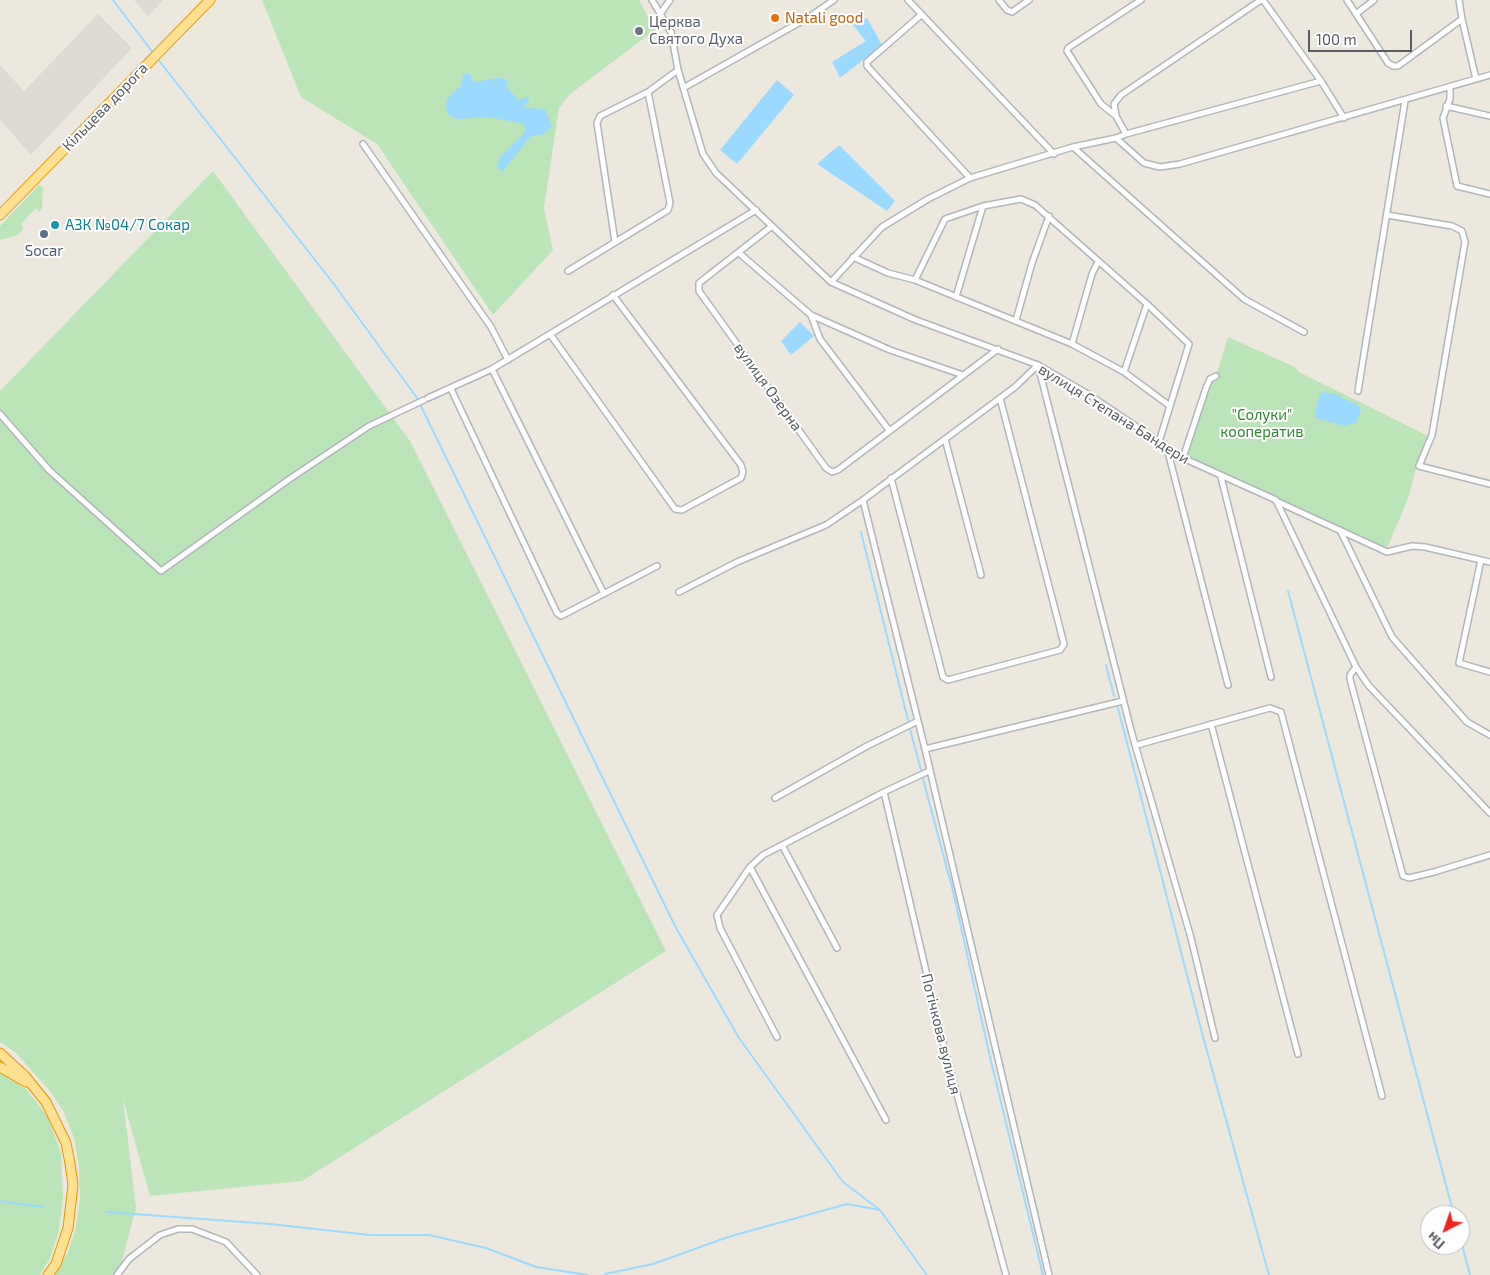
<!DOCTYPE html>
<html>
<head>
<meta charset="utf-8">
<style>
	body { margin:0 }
	#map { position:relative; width:1490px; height:1275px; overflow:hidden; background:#ece8de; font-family:"Exo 2",sans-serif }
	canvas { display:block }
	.north { position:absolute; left:1420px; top:1205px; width:50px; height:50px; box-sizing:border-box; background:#fff; border:1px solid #bcbec0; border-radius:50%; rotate:221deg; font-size:14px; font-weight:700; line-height:20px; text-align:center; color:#585c61 }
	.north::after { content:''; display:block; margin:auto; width:18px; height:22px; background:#f12420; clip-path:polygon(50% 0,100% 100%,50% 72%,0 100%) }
	.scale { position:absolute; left:1308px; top:30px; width:104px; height:22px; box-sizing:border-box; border:2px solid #585c61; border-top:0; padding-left:6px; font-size:15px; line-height:18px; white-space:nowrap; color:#585c61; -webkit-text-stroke:4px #fff; paint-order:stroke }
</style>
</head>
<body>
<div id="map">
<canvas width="1490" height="1275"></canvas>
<div class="north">Пн</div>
<div class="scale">100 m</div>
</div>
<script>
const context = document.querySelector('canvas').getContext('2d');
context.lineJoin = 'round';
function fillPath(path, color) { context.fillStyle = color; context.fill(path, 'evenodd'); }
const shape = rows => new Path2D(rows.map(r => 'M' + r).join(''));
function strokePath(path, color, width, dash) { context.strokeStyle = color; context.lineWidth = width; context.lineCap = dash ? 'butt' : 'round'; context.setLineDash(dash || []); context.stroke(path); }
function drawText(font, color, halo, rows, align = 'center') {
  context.font = font + ' "Exo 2",sans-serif'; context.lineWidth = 4; context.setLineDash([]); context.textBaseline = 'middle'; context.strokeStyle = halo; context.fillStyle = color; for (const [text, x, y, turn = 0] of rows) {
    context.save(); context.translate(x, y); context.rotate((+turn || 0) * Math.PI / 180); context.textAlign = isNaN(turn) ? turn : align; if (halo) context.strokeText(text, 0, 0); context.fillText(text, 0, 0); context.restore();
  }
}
fillPath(shape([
	[134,0,163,0,148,17],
	[98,14,132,48,31,155,0,120,0,65,24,91]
]), '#dcdad3');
fillPath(shape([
	[262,0,639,0,655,30,569,95,559,108,544,208,553,250,493,315,377,144,301,97],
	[213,171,410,441,666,951,302,1181,150,1196,123,1099,136,1208,120,1268,117,1275,55,1275,68,1252,75,1231,80,1199,79,1166,74,1138,64,1112,50,1091,16,1053,0,1042,0,391],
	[39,185,43,187,42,208,39,212,36,208,22,223,23,229,18,235,0,240,0,226],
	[1228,337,1295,367,1299,372,1428,436,1417,464,1409,496,1388,546,1385,547,1377,545,1188,457,1183,458,1209,385,1216,376],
	[0,1072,26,1089,38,1104,48,1118,61,1153,63,1199,59,1230,50,1258,40,1275,0,1275]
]), '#bbe5b9');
fillPath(shape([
	[867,18,882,45,840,78,832,62,866,41,852,24],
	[463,74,469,74,475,82,498,78,508,79,506,86,515,96,519,100,527,97,530,101,523,106,525,108,545,109,552,127,544,134,531,136,503,171,497,167,500,157,523,134,525,129,524,124,488,117,456,119,447,114,446,103,451,94,461,86],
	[777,80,794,95,737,164,720,150],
	[839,145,895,201,887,211,817,164],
	[800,322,814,336,791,355,781,341],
	[1324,392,1335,394,1359,406,1361,410,1357,422,1345,426,1315,418,1317,403,1320,395]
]), '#9bd9ff');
strokePath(shape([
	[113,0,154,54],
	[157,58,333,283,417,398,675,926,739,1038,843,1182,880,1210,847,1204,728,1237,653,1264,605,1274],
	[861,532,908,720],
	[1288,591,1454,1215],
	[1106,665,1114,696],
	[1118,708,1202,1033,1269,1275],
	[910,729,921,770],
	[923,779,953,891,989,1053,1043,1275],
	[0,1201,42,1207],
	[880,1210,927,1275],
	[107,1212,270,1224,370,1235,429,1235,486,1248,536,1267,588,1275],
	[1460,1237,1470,1275]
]), '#9bd9ff', 2);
const minor = shape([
	[652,0,671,32,678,70,703,154,716,173,831,282,916,320,1038,365,1091,396,1183,458,1276,500,1356,667,1369,686,1490,813],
	[908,0,1054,154],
	[999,0,1007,10,1012,12,1029,0],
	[1263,0,1321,81,1344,118],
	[1347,0,1388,63,1393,66,1398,66,1462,19,1459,0],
	[660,14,670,0],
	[1356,14,1374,0],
	[921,15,867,62,867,66,970,178],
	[1462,19,1476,79],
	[685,87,809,17,834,0],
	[1450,87,1450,99,1443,118,1457,186,1490,194],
	[1446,106,1490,116],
	[1116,115,1114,104,1121,95,1261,0],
	[1126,134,1321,81],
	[1116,138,1126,134,1116,116,1101,104,1067,51,1068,48,1141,0],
	[363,144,491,327,508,360],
	[1073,147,1244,299,1304,332],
	[1387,215,1452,226,1462,231,1465,242,1432,435,1419,466,1490,484],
	[772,226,699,283,699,291,826,468,832,472,838,470,998,349],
	[615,242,597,123,600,116,648,92,678,70],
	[739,253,811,315,820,339,889,430],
	[853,257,888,273,915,280,1072,344,1124,372,1170,406],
	[568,271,668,210,670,203,648,92],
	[915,280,945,219,983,206,1021,199,1035,205,1147,304,1189,344,1159,442],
	[831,282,882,227,928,199,970,178,1073,147,1116,138,1144,163,1160,167,1180,164,1490,75],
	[956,297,983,206],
	[811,315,890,350,963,375],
	[1016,320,1032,263,1049,216],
	[550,334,675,509,682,510,741,478,743,472,741,465,613,295],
	[1072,344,1092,274,1098,262],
	[492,369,604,594],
	[1124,372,1147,304],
	[451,389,557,613,561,616,657,566],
	[1358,391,1405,101],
	[428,398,492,369,756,210],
	[0,414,49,470,161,571,291,478,369,426,424,400],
	[945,439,981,575],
	[1167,448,1228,685],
	[1183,458,1206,388,1210,379,1216,376],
	[1221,477,1271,677],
	[891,478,943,677,948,680,1060,650,1064,644,1000,398],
	[863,500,925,749,1049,1275],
	[1276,501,1387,552,1412,546,1425,547,1490,562],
	[1340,530,1392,637,1467,722,1490,735],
	[1481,560,1459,663,1490,672],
	[679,592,737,562,826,525,863,500,1015,387,1038,365,1132,734,1191,938,1215,1038],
	[1356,667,1350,675,1350,679,1403,876,1409,878,1434,872,1490,855],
	[1211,724,1298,1054],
	[1137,745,1270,708,1281,712,1382,1096],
	[925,749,1123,701],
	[884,792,942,1039,1006,1275],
	[775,798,867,746,918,721],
	[782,845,837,948],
	[750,867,886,1120],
	[777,1037,720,928,717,915,750,867,763,855,884,792,929,771],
	[117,1275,129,1259,160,1235,178,1229,192,1229,226,1242,257,1275]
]);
const trunk = shape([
	[0,215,210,0],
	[0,1053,25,1076,46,1102,66,1143,70,1163,73,1185,68,1228,56,1264,48,1275],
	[0,1067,26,1082]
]);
strokePath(minor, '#b2b6ba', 8);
strokePath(trunk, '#ea9400', 11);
strokePath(minor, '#fff', 5);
strokePath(trunk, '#ffe191', 9);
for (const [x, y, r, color] of [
	[775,18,5,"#e8710a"],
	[639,31,5,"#6b7280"],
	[55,225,5,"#0f9aa8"],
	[44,234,5,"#5c6f8a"]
]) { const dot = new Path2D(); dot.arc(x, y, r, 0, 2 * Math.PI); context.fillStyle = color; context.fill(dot); strokePath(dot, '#fff', 2); }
drawText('15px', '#c56008', '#fff', [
	["Natali good",785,18]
], 'left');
drawText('15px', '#5b616d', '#fff', [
	["Церква",649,22],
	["Святого Духа",649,39]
], 'left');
drawText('15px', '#585c61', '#fff', [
	["Кільцева дорога",105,107,-46],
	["вулиця Озерна",768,387,54],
	["вулиця Степана Бандери",1114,414,32],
	["Потічкова вулиця",941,1034,76]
]);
drawText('15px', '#0d838f', '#fff', [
	["АЗК №04/7 Сокар",65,225]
], 'left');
drawText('15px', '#4e5e75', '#fff', [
	["Socar",44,251]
]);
drawText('15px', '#318731', '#fff', [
	["\"Солуки\"",1262,415],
	["кооператив",1262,432]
]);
</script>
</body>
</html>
